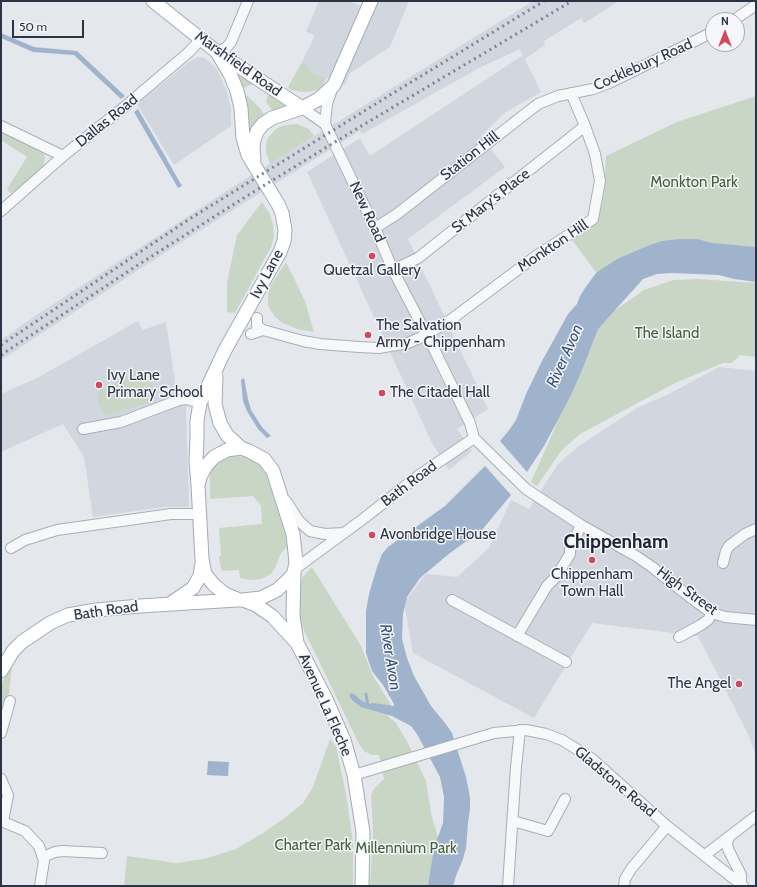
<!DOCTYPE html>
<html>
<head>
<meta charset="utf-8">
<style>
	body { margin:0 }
	#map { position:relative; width:757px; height:887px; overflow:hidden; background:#e4e7ec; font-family:Cabin,sans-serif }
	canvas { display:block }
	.frame { position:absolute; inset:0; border:2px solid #2b3445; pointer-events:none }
	.north { position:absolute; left:705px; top:12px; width:40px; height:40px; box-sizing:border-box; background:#f4f6f9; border:1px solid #a4a8b1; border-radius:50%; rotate:0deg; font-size:11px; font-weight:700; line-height:16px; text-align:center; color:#2b3445 }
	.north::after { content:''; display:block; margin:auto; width:14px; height:18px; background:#d1495b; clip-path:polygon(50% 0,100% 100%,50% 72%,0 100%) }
	.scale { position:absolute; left:12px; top:20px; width:72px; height:18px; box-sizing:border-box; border:2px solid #2b3445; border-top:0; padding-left:5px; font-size:12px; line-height:14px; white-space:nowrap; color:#2b3445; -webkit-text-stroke:3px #f4f6f9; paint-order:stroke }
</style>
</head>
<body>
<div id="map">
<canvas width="757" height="887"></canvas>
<div class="frame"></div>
<div class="north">N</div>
<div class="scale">50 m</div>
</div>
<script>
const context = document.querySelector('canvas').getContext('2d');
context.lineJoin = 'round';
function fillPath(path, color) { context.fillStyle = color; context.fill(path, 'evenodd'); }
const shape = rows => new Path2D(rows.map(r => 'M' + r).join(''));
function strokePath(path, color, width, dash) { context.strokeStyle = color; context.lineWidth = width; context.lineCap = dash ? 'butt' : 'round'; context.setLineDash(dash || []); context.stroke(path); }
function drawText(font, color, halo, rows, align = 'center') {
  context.font = font + ' Cabin,sans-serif'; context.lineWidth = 3; context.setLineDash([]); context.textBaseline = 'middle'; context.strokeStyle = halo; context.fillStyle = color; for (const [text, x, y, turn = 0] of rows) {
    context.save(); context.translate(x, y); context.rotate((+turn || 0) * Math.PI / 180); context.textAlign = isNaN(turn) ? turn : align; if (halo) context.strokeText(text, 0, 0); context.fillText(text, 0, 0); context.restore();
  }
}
fillPath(shape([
	[319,1,349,1,374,11,379,1,409,1,390,47,350,73,345,85,310,72,302,62,315,35,306,32],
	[533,1,619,1,584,23,581,18,544,41,545,45,525,59,541,92,506,112,481,136,505,167,408,239,488,409,457,429,472,451,449,470,432,443,307,172,360,138,370,156,523,55,520,49,479,68,362,134,360,131,172,248,1,360,1,340,35,316,242,181],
	[198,57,205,58,217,69,227,92,231,109,231,126,174,165,137,104,189,62],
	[138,321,143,330,166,322,174,375,176,391,174,396,178,406,186,406,189,507,163,507,93,517,84,457,63,424,1,452,1,394,37,378],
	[719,367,756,371,756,756,749,736,698,636,592,623,534,718,413,653,404,603,426,574,457,577,489,548,511,500,529,509,558,464,579,446,637,408,669,394]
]), '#d2d6de');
fillPath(shape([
	[302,62,311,70,310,72,326,78,323,85,319,89,314,91,303,92,291,90,288,87],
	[237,70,255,83,241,89,235,73],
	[269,93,288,103,287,109,273,112,266,101],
	[243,96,247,96,260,108,265,117,248,138],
	[756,96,756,248,599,276,572,240,586,230,594,221,601,209,604,194,606,156,677,122],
	[297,124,309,129,314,136,270,164,266,152,266,144,268,138,276,129,280,127,286,125],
	[4,132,39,149,43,152,45,158,43,166,40,170,13,192,11,193,8,191,7,189,27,157,1,140,1,134],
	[262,202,269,212,273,224,274,236,271,247,235,313,227,312,227,283,237,235],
	[286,262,305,301,314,332,297,329,283,323,275,317,268,306,268,294,271,285],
	[699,279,756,283,756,357,740,355,732,363,723,363,675,383,580,434,561,451,537,486,531,482,555,428,559,410,589,336,614,311,644,290,673,280],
	[140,370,144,371,146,370,154,390,151,394,153,401,105,416,98,401,98,392],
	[237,456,245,457,253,460,259,465,266,474,288,543,288,546,281,553,275,568,271,574,261,579,251,580,240,578,239,570,222,571,220,564,219,556,221,556,219,528,262,524,261,506,253,496,211,499,210,497,210,473,215,465,222,459,229,457],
	[312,567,361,646,372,674,391,705,388,711,387,715,396,723,408,743,426,781,431,813,441,848,432,886,370,886,373,832,371,796,373,790,384,779,379,755,372,755,364,751,359,744,300,622,297,599,299,589,302,578],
	[12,666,9,693,1,724,1,684],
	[330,739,336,746,346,794,353,843,353,886,124,886,127,856,176,863,204,859,236,849,263,833,286,817,303,803,313,787]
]), '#c9d6c5');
fillPath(shape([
	[1,33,34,47,77,51,125,96,121,99,74,55,33,52,1,38],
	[138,109,182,186,178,188,134,112],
	[680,239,697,239,712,243,756,247,756,282,734,279,719,275,672,273,657,274,643,279,598,329,582,370,571,395,544,446,527,472,500,441,510,429,516,420,526,394,542,361,568,314,577,304,580,296,585,288,596,273,617,259,650,245,662,241],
	[244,378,248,399,251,410,262,427,271,436,267,438,258,429,247,411,243,401,241,380],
	[485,466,511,495,482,530,450,553,420,578,407,597,403,614,402,639,407,658,414,676,431,706,445,723,452,733,466,777,470,797,470,809,468,823,466,848,463,859,456,876,453,886,428,886,434,848,443,823,444,797,440,777,417,734,411,726,392,716,361,707,353,701,349,696,351,693,354,694,362,701,369,704,373,703,394,706,394,704,383,685,372,671,366,653,366,611,369,594,377,567,382,554,388,547,445,506],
	[208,761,229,762,228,776,207,775]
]), '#9fb4cc');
strokePath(shape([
	[366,694,368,706]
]), '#9fb4cc', 3);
const minor = shape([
	[734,20,756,5],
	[217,52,226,48,231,42,248,1],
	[333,86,327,104,325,124,375,228,393,270,435,351,470,423,474,438,526,489,581,525,636,556,652,567,695,601,712,613,725,617,756,620],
	[302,108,325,124],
	[1,126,63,156],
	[1,211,63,156,123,108,189,52,201,39],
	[375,228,397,214,538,104,558,96,593,89,609,83,713,32],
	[393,270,418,258,585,126],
	[257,318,257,326,263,330],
	[251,334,263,330,303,341,320,344,359,347,379,348,408,343,426,335,453,318,536,256,593,219,600,181,595,154,585,126,571,93],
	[83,429,121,422,179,400,186,399,200,403],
	[286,501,299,521,310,531,325,534,343,533],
	[11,548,25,540,57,530,171,514,200,514],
	[723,563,726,551,729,546,745,534,756,529],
	[295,569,363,519,418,476,474,438],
	[452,600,566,662],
	[517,636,547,586,556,577,570,554,570,550,581,525],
	[679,637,701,625,708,620,712,613],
	[1,733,10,701],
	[354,775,494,733,526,730,546,734,562,740,591,758,667,826,743,886],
	[1,779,8,795,3,821],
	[1,821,25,831,39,846,44,861,40,886],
	[513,821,548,831,565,799],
	[729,837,727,843,728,849,741,875,741,884],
	[705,855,756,816],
	[43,857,55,852,62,851,102,853],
	[508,886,516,767,520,730],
	[624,886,625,879,631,869,667,826]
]);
const major = shape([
	[153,1,217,52,302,108],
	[254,160,253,149,254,139,258,130,263,124,272,118,302,108,319,99,334,85,371,1],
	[216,376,215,404,220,423,227,435,241,448],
	[241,448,249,451,264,459,273,471,293,534,296,562,294,573,288,580,277,590,261,598,243,600,239,600,225,594,214,585,205,574,202,559,198,485,200,477,206,466,214,457,227,450,241,448],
	[198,485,196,461,197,438,197,421,200,403,225,350,280,252,284,241,285,230,282,213,278,204,248,155,243,138,241,108,237,91,230,74,217,52],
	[294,573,293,616,297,643,326,699,344,740,354,775,363,832,362,886],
	[243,600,256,605,272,616,297,643],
	[171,603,193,588,200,576,202,563],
	[1,671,13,651,22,642,50,623,68,615,96,610,140,606,237,600]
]);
strokePath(minor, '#a9aeb7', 12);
strokePath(major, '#a3abb8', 15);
strokePath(minor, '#f7f8fa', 10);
strokePath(major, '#fff', 13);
strokePath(shape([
	[1,345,191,218,408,84,544,1],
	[1,355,141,263,250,194,358,128,572,1]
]), '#7d8696', 3, [2, 4]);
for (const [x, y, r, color] of [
	[372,256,4,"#d1495b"],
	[368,335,4,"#d1495b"],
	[99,385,4,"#d1495b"],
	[382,393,4,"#d1495b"],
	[372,535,4,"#d1495b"],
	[592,560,4,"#d1495b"],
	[739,684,4,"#d1495b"]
]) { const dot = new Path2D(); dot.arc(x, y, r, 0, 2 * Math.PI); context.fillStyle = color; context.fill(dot); strokePath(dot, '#f4f6f9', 1.5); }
drawText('15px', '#2b3445', '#f4f6f9', [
	["Marshfield Road",238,64,35],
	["Cocklebury Road",643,65,-24],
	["Dallas Road",107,121,-39],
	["Station Hill",470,156,-38],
	["St Mary's Place",491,201,-38],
	["New Road",367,212,65],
	["Monkton Hill",553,246,-34],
	["Ivy Lane",267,274,-62],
	["Bath Road",409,484,-37],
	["High Street",687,591,36],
	["Bath Road",106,611,-8],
	["Avenue La Fleche",325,705,66],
	["Gladstone Road",615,782,40]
]);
drawText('15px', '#3f6138', '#f4f6f9', [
	["Monkton Park",694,183],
	["The Island",667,334],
	["Charter Park",313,846],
	["Millennium Park",406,849]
]);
drawText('15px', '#2b3445', '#f4f6f9', [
	["Quetzal Gallery",372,271,"center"],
	["The Salvation",376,326],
	["Army - Chippenham",376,343],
	["Ivy Lane",107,376],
	["Primary School",107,393],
	["The Citadel Hall",390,393],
	["Avonbridge House",380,535],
	["Chippenham",592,575,"center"],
	["Town Hall",592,592,"center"],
	["The Angel",731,684,"right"]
], 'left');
drawText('italic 16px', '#34527a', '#f4f6f9', [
	["River Avon",565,356,-66],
	["River Avon",390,657,81]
]);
drawText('bold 19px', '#1d2536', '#f4f6f9', [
	["Chippenham",616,542]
]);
</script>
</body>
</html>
